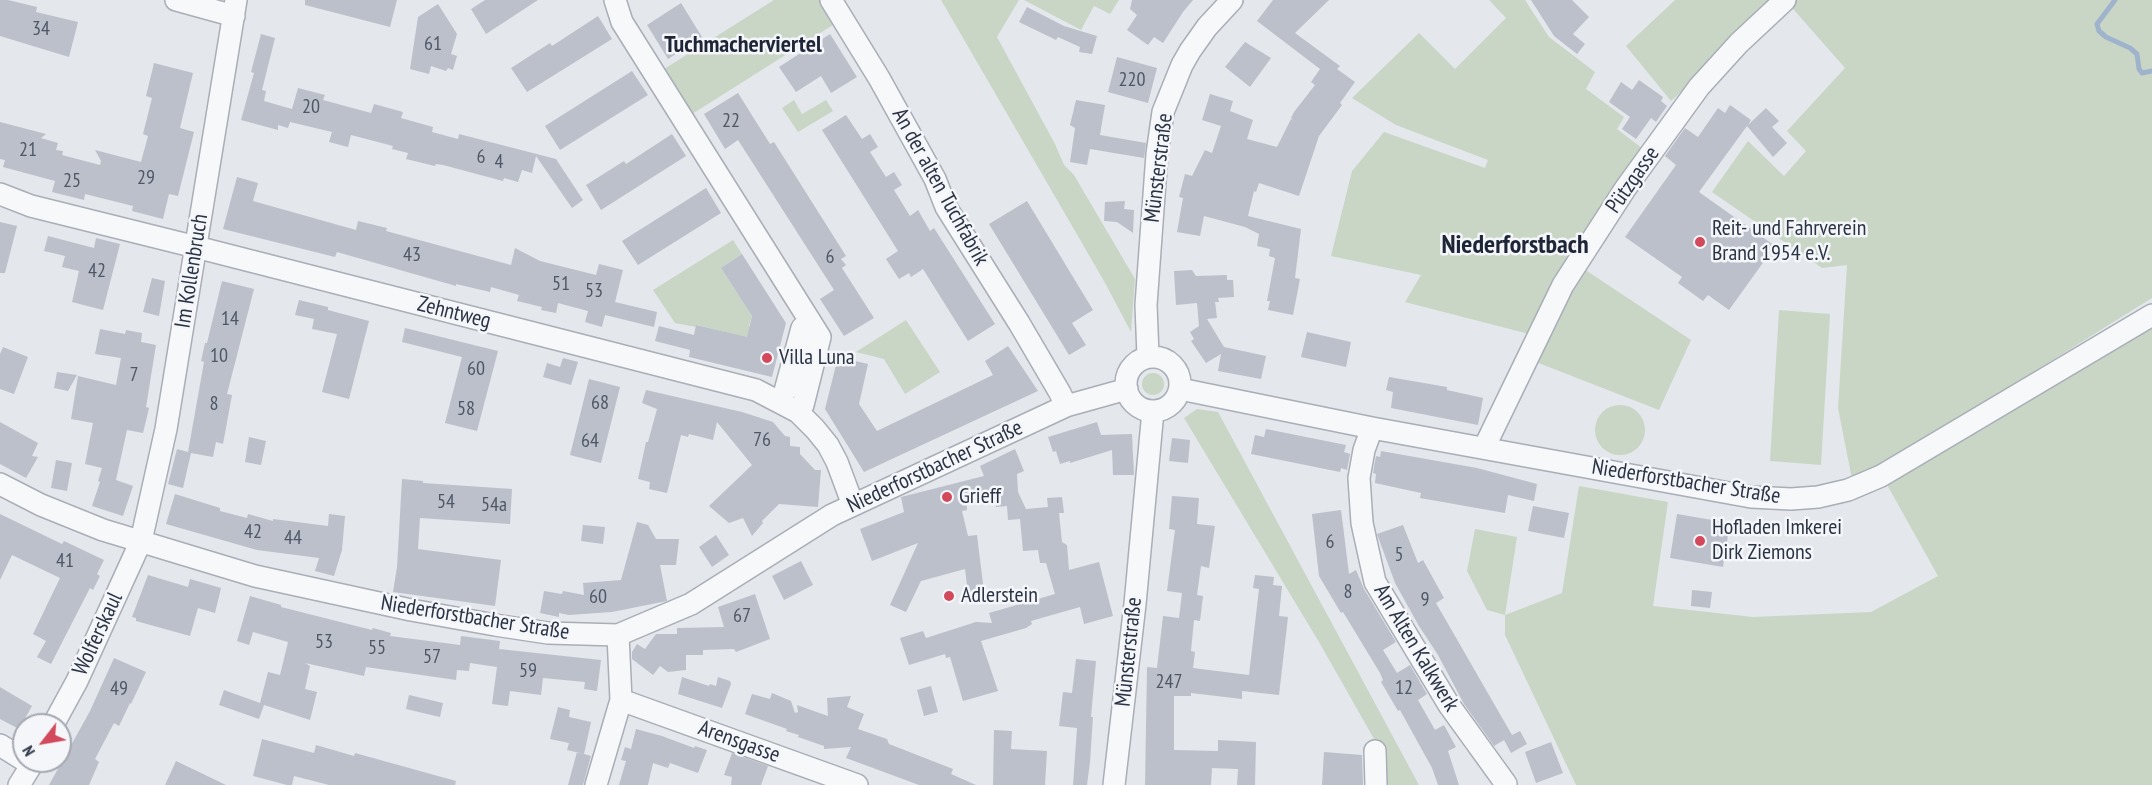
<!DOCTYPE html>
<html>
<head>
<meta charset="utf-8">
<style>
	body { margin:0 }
	#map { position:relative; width:2152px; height:785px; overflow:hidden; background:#e4e7ec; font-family:"PT Sans Narrow",sans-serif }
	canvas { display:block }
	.north { position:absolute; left:12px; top:713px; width:60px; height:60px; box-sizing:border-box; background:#f4f6f9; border:2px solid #a4a8b1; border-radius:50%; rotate:239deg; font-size:16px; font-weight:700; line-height:24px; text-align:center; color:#2b3445 }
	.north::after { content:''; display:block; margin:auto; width:21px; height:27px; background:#d1495b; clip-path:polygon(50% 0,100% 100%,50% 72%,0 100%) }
</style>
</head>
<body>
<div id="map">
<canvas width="2152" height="785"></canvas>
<div class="north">N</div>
</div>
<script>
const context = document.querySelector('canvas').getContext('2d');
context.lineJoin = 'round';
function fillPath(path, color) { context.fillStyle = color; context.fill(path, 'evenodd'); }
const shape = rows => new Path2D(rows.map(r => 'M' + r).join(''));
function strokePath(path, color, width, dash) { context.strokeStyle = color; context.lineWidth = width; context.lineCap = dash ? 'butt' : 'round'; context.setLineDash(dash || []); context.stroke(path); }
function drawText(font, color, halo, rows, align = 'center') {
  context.font = font + ' "PT Sans Narrow",sans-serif'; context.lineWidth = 5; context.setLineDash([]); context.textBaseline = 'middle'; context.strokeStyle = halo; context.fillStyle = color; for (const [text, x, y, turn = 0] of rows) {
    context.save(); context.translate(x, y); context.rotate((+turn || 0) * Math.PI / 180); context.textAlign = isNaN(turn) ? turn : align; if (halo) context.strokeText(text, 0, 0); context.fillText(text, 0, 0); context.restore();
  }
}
fillPath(shape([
	[774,0,821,0,836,23,689,116,661,71],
	[941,0,1019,0,997,37,1055,144,1064,165,1074,175,1135,279,1131,332,1104,281],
	[1024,0,1119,0,1110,14,1094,6,1081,30],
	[1489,0,1525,0,1549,37,1595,72,1586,89,1624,117,1617,129,1643,149,1529,334,1405,302,1421,275,1331,256,1352,171,1384,132,1485,168,1488,160,1396,125,1352,98,1419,33,1455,69,1506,18],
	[1675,0,1778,0,1671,101,1626,46],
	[1789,0,2152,0,2152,298,1878,469,1852,479,1838,408,1847,265,1822,268,1712,192,1748,141,1784,176,1806,151,1787,131,1845,68,1787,2],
	[794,100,802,114,826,100,833,111,798,132,782,108],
	[733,240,742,254,721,268,752,316,749,326,757,328,752,339,697,325,696,327,675,323,653,290],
	[1584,269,1691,340,1659,410,1536,362,1539,348],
	[1779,310,1830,314,1821,465,1770,461],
	[906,320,940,372,905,394,884,359,856,352],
	[2152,321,2152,785,1576,785,1505,635,1505,615,1487,610,1467,571,1475,529,1517,537,1505,615,1562,593,1579,486,1668,502,1653,606,1753,617,1871,612,1938,576,1886,483],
	'1142 384a11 11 0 1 1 22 0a11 11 0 1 1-22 0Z',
	'1595 430a25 25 0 1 1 50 0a25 25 0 1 1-50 0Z',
	[1197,409,1218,412,1419,785,1385,785,1382,753,1319,642,1184,418]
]), '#c9d6c5');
strokePath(shape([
	[2115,0,2097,24,2099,31,2106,37,2130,48,2137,54,2139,69,2142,73,2152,71]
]), '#9fb4cc', 5);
fillPath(shape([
	[0,0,8,0,37,7,36,12,78,22,69,57,0,36],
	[305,0,397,0,390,27,305,5],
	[485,0,538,0,486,34,471,9],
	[1132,0,1193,0,1183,12,1163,43,1154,37,1148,45,1127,30,1137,15,1130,9],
	[1273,0,1329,0,1295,33,1340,66,1337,69,1355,82,1340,103,1342,105,1319,136,1299,196,1259,183,1256,192,1254,191,1248,216,1301,229,1295,278,1300,279,1293,315,1268,310,1270,301,1267,301,1275,258,1269,256,1270,249,1257,246,1259,234,1245,227,1204,216,1200,236,1177,232,1183,198,1179,197,1185,174,1192,176,1205,150,1212,153,1221,126,1202,120,1210,94,1233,101,1230,111,1253,120,1247,139,1277,147,1291,119,1293,120,1291,118,1294,112,1315,85,1311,82,1320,69,1257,21],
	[1531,0,1572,0,1589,17,1573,34,1585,44,1577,54,1554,36],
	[681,3,702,37,668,59,647,25],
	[438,4,457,34,451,54,457,56,453,70,448,68,446,71,431,66,429,74,410,69,418,17],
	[1027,7,1064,26,1097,36,1092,54,1079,52,1080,47,1058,37,1056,40,1019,22],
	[598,16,612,39,527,92,511,68,550,43,552,46],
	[261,34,275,38,262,90,266,91,264,101,292,109,298,88,325,95,323,100,371,113,374,104,403,112,401,118,433,127,432,132,458,139,459,134,556,159,583,200,572,208,536,156,532,173,522,170,518,182,504,178,503,181,443,165,436,164,435,166,406,159,408,153,392,149,393,146,351,135,348,147,329,142,332,132,290,122,288,128,278,125,278,130,241,120,254,73,251,72],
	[830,34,857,77,831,93,821,76,796,92,779,67],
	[1245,42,1271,58,1250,87,1225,67],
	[1117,57,1157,68,1148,103,1108,92],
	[154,63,193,73,180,128,194,132,178,196,169,194,163,219,132,211,133,206,85,194,84,200,52,192,55,181,3,167,5,160,0,159,0,122,46,134,41,138,58,143,56,150,63,151,62,155,100,165,101,161,95,150,141,162,148,136,143,134,152,98,146,96],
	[632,71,648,95,560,150,545,126],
	[1639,80,1663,97,1661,101,1667,106,1656,122,1651,118,1636,139,1622,129,1630,117,1609,102,1621,82,1632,90],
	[738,93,770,144,774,142,846,256,841,259,846,265,842,268,874,318,844,336,820,299,834,290,738,140,725,149,704,114],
	[1076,100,1105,105,1100,135,1146,143,1144,158,1090,149,1087,165,1070,162,1075,128,1070,125],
	[1730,105,1751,120,1748,125,1766,108,1779,121,1772,127,1787,143,1773,157,1747,126,1699,192,1775,246,1729,310,1708,295,1703,301,1678,283,1682,277,1625,237,1676,165,1665,156,1685,128,1698,137,1718,108,1725,113],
	[846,115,862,139,870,134,878,147,870,152,886,177,894,172,902,185,894,190,910,216,918,210,930,231,934,228,995,324,968,341,923,269,911,277,909,273,899,279,886,259,898,251,822,130],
	[672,134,686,156,601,210,586,185,624,161,626,164],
	[237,177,258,183,253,201,356,230,358,221,387,228,386,231,511,265,515,248,540,261,596,275,599,264,623,270,615,302,657,312,654,327,605,315,602,327,585,322,588,311,558,303,556,313,541,310,542,307,517,301,519,295,491,287,490,292,456,284,456,286,337,252,335,257,223,229],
	[706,188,721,213,638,265,622,241],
	[1027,201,1093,310,1072,323,1086,345,1069,355,989,224],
	[1125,201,1124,209,1134,210,1133,233,1117,222,1104,221,1105,202],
	[0,222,17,226,5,273,0,273],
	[48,236,94,248,96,238,120,244,103,310,72,302,79,271,62,267,65,256,44,251],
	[742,254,786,323,772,377,689,357,690,350,655,341,659,326,694,335,696,325,747,337,752,316,721,268],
	[1192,270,1196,276,1227,275,1227,280,1233,280,1234,297,1218,298,1219,302,1215,302,1217,318,1207,319,1224,347,1266,356,1261,379,1218,371,1221,354,1206,363,1191,341,1194,339,1190,332,1199,326,1197,303,1176,305,1174,271],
	[152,278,165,281,159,316,143,312],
	[222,281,254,289,227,394,232,395,223,444,216,442,213,457,191,453,183,488,168,484,177,449,188,452,204,362,201,361,205,343,207,343],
	[299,300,328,307,328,310,369,321,349,399,322,392,337,334,312,329,314,319,295,315],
	[405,328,498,351,477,431,445,423,462,357,402,342],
	[100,329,125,334,126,330,142,333,141,342,156,345,146,407,149,408,143,433,127,430,116,480,133,486,123,516,92,506,100,482,98,481,102,468,85,464,93,423,71,419,78,376,116,385,121,358,95,354],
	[1307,332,1351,342,1346,367,1301,357],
	[1008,346,1038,391,864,472,825,409,838,357,868,364,859,404,877,431,993,375,985,361],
	[3,347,28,357,14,394,0,389,0,354],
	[563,358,578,362,571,385,543,377,547,363,560,367],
	[57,372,77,375,68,391,54,388],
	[1389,377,1447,387,1447,390,1483,398,1478,425,1391,408,1393,392,1386,390],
	[589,379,620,387,601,463,570,455],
	[646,390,742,412,773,422,785,436,790,437,790,446,800,447,800,454,815,470,821,470,818,507,779,504,762,521,763,523,752,536,743,518,729,523,709,506,752,465,717,422,713,440,689,434,688,437,681,435,667,493,649,489,650,482,638,479,646,442,648,442,657,409,642,403],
	[0,422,38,443,32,456,38,457,26,478,0,464],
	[1097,422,1101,435,1132,434,1134,475,1113,475,1112,450,1070,463,1070,461,1060,464,1056,451,1053,452,1048,437],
	[1266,429,1346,445,1344,452,1350,454,1347,470,1341,468,1340,472,1251,454,1255,435,1264,437],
	[249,437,266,441,261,465,245,462],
	[1172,438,1190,440,1188,463,1169,461],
	[1015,449,1024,471,1017,474,1018,492,1026,509,1048,507,1047,498,1062,497,1064,513,1059,513,1062,542,1067,545,1069,570,1099,562,1113,616,1084,624,1080,607,1031,621,1032,624,1026,628,981,641,998,691,963,701,950,657,946,658,945,654,909,665,900,638,923,631,926,638,976,622,992,623,989,613,1055,594,1046,563,1040,563,1038,550,1023,551,1020,519,1008,520,1007,506,996,507,995,493,966,495,967,510,962,511,968,536,977,535,984,592,968,593,965,569,921,581,906,612,890,605,918,543,872,561,860,529,904,512,901,497,984,476,980,466],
	[1381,451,1477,468,1537,484,1534,501,1508,495,1505,513,1420,498,1421,493,1375,483,1376,474,1373,473,1376,456,1380,457],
	[56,460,72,463,67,491,51,488],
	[402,479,423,481,423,483,512,489,510,524,420,518,418,549,501,560,495,606,393,592,397,567],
	[175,494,220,508,220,511,247,518,248,514,273,521,273,519,328,526,329,514,345,516,342,550,334,576,315,571,319,558,257,550,166,524],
	[1172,496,1199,498,1197,524,1215,526,1209,568,1201,566,1197,595,1203,596,1200,621,1194,620,1191,651,1195,652,1193,668,1249,675,1259,589,1253,588,1255,575,1274,577,1273,585,1282,586,1279,616,1288,617,1279,695,1242,691,1242,699,1191,693,1191,696,1174,696,1174,750,1218,751,1218,740,1256,742,1255,785,1237,785,1238,769,1212,768,1211,785,1145,785,1147,667,1157,668,1163,616,1179,618,1182,593,1167,591,1175,530,1169,529],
	[1533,506,1569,513,1564,538,1528,531],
	[1341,510,1349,574,1356,570,1364,589,1396,642,1383,650,1397,673,1410,665,1427,694,1418,700,1435,730,1444,725,1456,747,1448,751,1459,785,1438,785,1432,768,1400,710,1398,711,1381,682,1383,680,1380,673,1343,612,1341,613,1319,576,1312,514],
	[0,514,62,544,64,541,104,560,97,574,100,576,93,590,90,588,51,664,37,657,46,641,33,634,60,578,12,555,0,580],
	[1677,514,1730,523,1723,567,1670,558],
	[637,522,648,525,656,539,679,539,676,565,660,565,667,601,612,612,569,615,559,613,559,617,540,613,544,591,562,594,563,591,584,595,583,583,621,580],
	[583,525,605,527,603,544,581,541],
	[1403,525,1418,563,1423,560,1444,598,1436,603,1512,735,1520,731,1527,744,1511,753,1504,740,1511,736,1494,746,1464,704,1438,655,1419,626,1395,583,1377,534],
	[716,535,729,555,712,567,699,547],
	[801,561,813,585,784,600,772,576],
	[148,575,188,587,190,579,221,588,215,613,198,608,190,636,136,621,136,618,132,617],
	[1692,590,1712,592,1710,608,1691,606],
	[755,594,770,639,736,652,734,649,703,650,703,655,686,655,686,670,668,672,660,666,653,675,632,659,632,652,637,644,645,649,656,634,677,634,677,628,724,627,718,607],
	[250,596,281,605,281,607,372,630,373,628,391,633,390,636,460,645,461,636,500,641,499,649,601,660,597,691,584,689,585,682,543,678,541,695,510,691,508,706,492,704,497,667,470,663,469,671,457,670,456,680,366,667,364,676,305,663,310,666,305,689,317,692,310,720,264,705,259,719,219,705,224,690,260,703,268,672,280,675,288,642,253,632,249,645,237,641],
	[114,658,146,672,131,704,130,703,119,726,114,723,95,759,99,762,89,785,49,785,90,711],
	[1076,659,1096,661,1091,717,1093,717,1090,762,1087,785,1073,785,1077,728,1059,726,1063,692,1072,693],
	[682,677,709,686,710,684,716,686,718,677,730,681,731,684,722,708,678,694],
	[931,686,938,712,924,716,917,690],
	[0,687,32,706,19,729,0,719],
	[772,693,791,701,795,713,798,712,797,705,828,716,827,698,851,696,847,707,864,714,858,729,887,739,889,744,953,769,951,774,976,785,919,785,846,758,851,747,824,749,824,746,798,737,799,735,786,731,787,729,745,714,752,694,770,699],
	[409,695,443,703,440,717,406,709],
	[558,707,570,710,569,717,591,722,584,754,567,750,569,743,550,739],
	[636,729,662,736,694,748,695,746,707,750,698,773,670,763,668,768,653,763,648,785,619,785,626,761,621,760,625,747,631,749],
	[994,730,1012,731,1011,749,1047,751,1045,785,993,785],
	[262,739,314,753,316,745,354,756,355,753,456,781,455,785,329,785,294,776,292,785,287,785,253,776],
	[1551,742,1563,773,1536,783,1525,752],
	[577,752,591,756,583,785,568,785],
	[1324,752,1362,755,1363,785,1322,785],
	[732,753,768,766,761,785,731,785,732,777,724,775],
	[176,761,226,785,165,785]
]), '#bbc0ca');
const minor = shape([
	[176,0,234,16],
	[615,0,622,22,820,337,803,405,798,412],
	[831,0,879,78,935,179,946,207,1019,323,1060,393,1066,406],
	[0,194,31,206,196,247,756,390,798,412,815,429,828,445,837,462,853,505],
	[1148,356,1146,305,1157,154,1163,112,1182,65,1190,51,1207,27,1232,0],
	'1126 384a27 27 0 1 1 54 0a27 27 0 1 1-54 0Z',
	[1180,389,1372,428,1751,497,1791,499,1818,497,1848,490,1881,476,2152,315],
	[780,401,785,391,802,328,810,322],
	[1372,428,1364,450,1359,478,1362,523,1375,582,1449,705,1506,784],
	[1484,448,1563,285,1625,189,1699,87,1739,43,1785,0],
	[0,484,41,505,103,530,255,576,411,610,495,625,548,633,618,635,691,604,832,515,1066,406,1127,389],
	[621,700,857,785],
	[53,725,77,681,141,541,166,429,236,0],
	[0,745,24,760],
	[1375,751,1376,785],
	[19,785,34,761],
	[596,785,621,700,618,635],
	[1114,785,1135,604,1153,411]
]);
strokePath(minor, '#a9aeb7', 24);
strokePath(minor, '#f7f8fa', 21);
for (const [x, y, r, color] of [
	[1700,242,6,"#d1495b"],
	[767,358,6,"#d1495b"],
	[947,497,6,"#d1495b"],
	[1700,541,6,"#d1495b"],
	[949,596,6,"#d1495b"]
]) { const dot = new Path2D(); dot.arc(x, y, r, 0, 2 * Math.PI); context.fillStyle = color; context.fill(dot); strokePath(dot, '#f4f6f9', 2); }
drawText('20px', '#4f5766', null, [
	["34",41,29],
	["61",433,44],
	["220",1132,80],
	["20",311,107],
	["22",731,121],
	["21",28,150],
	["6",481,157],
	["4",499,162],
	["29",146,178],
	["25",72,181],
	["43",412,255],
	["6",830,257],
	["42",97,271],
	["51",561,284],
	["53",594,291],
	["14",230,319],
	["10",219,356],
	["60",476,369],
	["7",134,375],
	["68",600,403],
	["8",214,404],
	["58",466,409],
	["76",762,440],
	["64",590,441],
	["54",446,502],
	["54a",494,505],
	["42",253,532],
	["44",293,538],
	["6",1330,542],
	["5",1399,555],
	["41",65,561],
	["8",1348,592],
	["60",598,597],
	["9",1425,600],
	["67",742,616],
	["53",324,642],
	["55",377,648],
	["57",432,657],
	["59",528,671],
	["247",1169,682],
	["12",1404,688],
	["49",119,689]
]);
drawText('22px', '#2b3445', '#f4f6f9', [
	["Münsterstraße",1159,168,-83],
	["Pützgasse",1633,180,-55],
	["An der alten Tuchfabrik",940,187,61],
	["Im Kollenbruch",192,271,-81],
	["Zehntweg",454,313,14],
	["Niederforstbacher Straße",935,467,-25],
	["Niederforstbacher Straße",1686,482,9],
	["Niederforstbacher Straße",475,618,9],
	["Wolferskaul",98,634,-65],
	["Am Alten Kalkwerk",1416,648,59],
	["Münsterstraße",1129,652,-84],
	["Arensgasse",739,742,20]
]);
drawText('22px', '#2b3445', '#f4f6f9', [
	["Reit- und Fahrverein",1712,229],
	["Brand 1954 e.V.",1712,254],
	["Villa Luna",779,358],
	["Grieff",959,497],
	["Hofladen Imkerei",1712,528],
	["Dirk Ziemons",1712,553],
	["Adlerstein",961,596]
], 'left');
drawText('bold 24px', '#1d2536', '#f4f6f9', [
	["Tuchmacherviertel",743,45]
]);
drawText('bold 26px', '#1d2536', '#f4f6f9', [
	["Niederforstbach",1515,246]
]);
</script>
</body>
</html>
